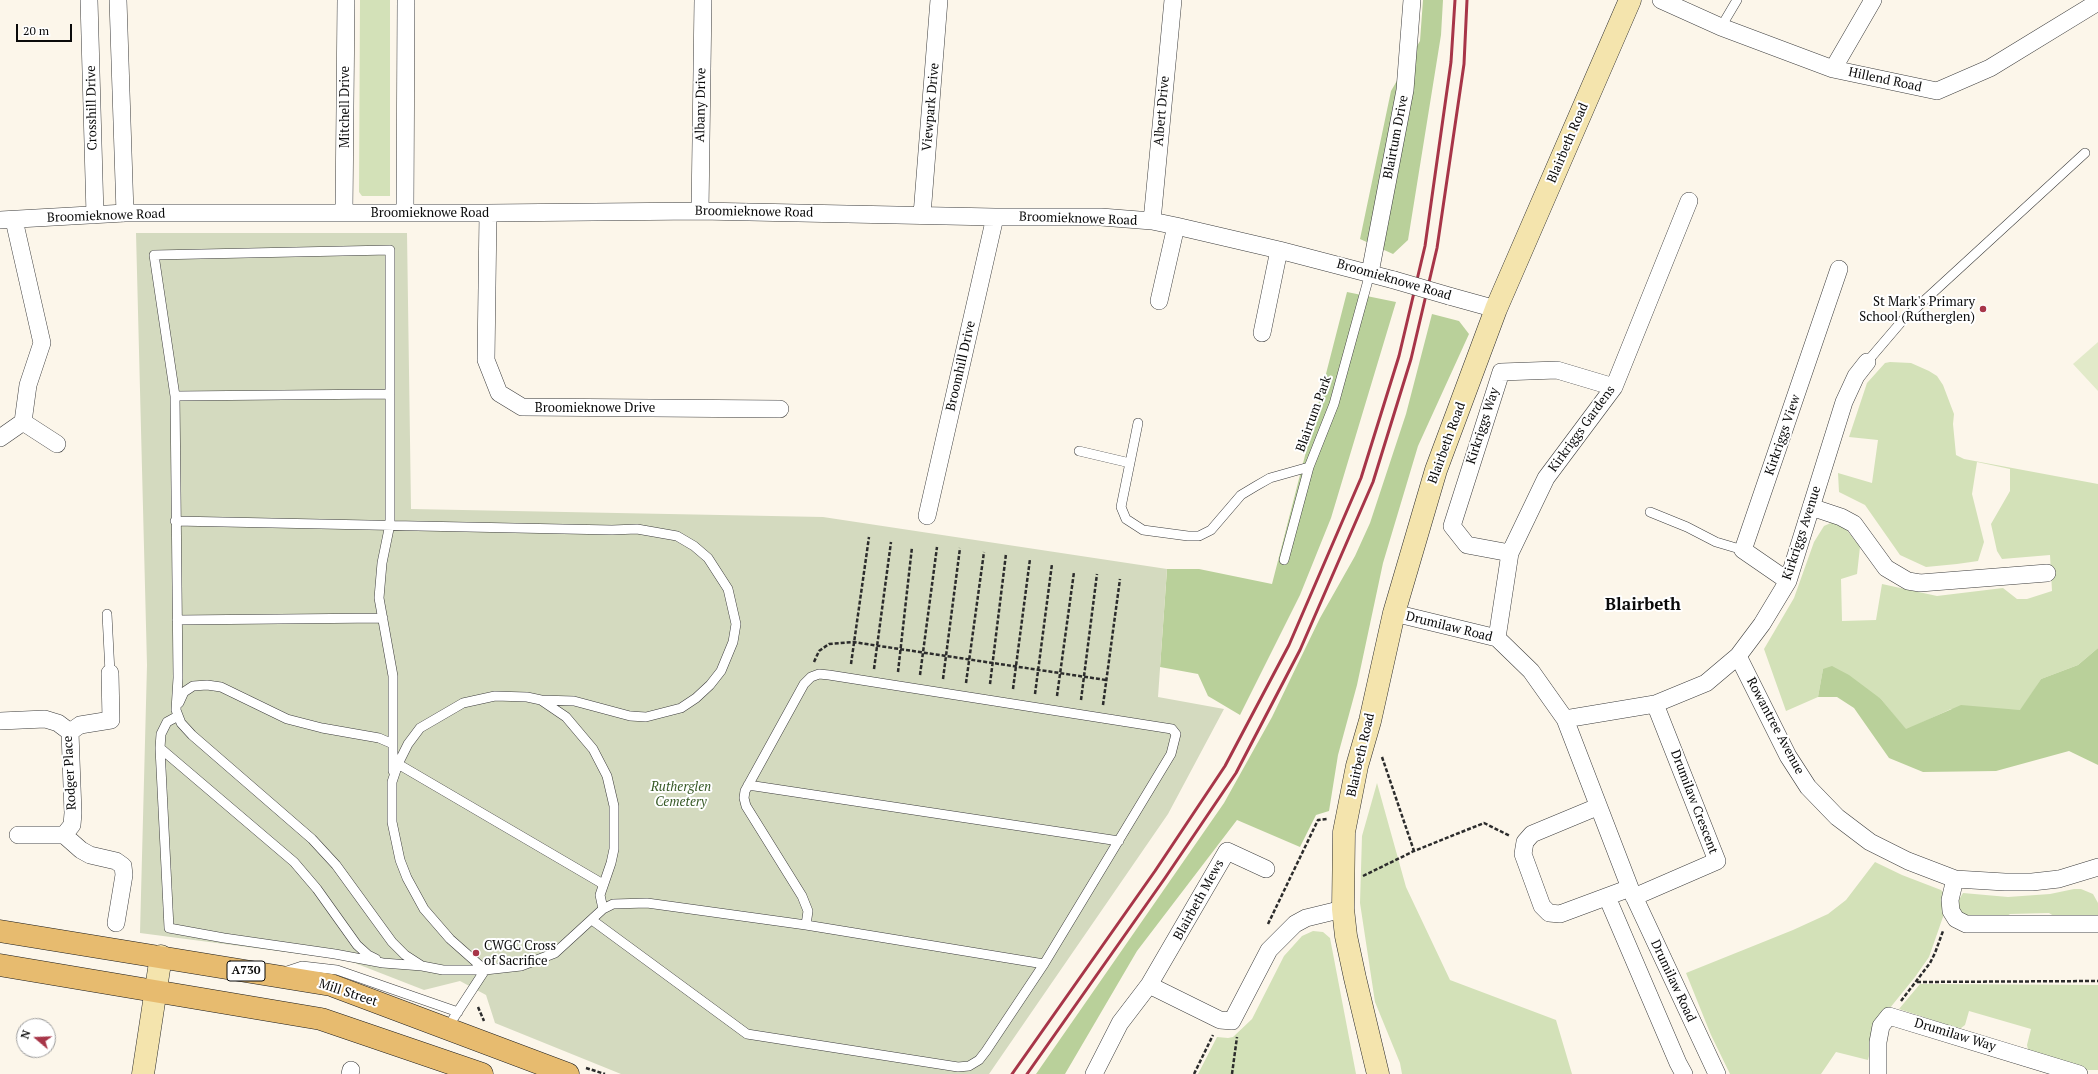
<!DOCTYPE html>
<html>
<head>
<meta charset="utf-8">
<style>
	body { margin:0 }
	#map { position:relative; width:2098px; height:1074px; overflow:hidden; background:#fcf6ea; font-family:"PT Serif",serif }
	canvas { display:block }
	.north { position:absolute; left:16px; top:1018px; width:40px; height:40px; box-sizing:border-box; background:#fff; border:1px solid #9d9d9d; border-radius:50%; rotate:289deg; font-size:11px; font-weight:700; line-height:16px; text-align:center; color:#0a0a0a }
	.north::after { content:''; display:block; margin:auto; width:14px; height:18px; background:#a73548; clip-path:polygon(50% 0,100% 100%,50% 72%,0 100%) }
	.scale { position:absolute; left:16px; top:24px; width:56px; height:18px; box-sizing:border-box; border:2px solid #0a0a0a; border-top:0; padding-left:5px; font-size:12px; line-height:14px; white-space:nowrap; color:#0a0a0a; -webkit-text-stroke:3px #fff; paint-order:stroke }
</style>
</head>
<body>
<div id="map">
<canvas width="2098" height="1074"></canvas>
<div class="north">N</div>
<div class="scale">20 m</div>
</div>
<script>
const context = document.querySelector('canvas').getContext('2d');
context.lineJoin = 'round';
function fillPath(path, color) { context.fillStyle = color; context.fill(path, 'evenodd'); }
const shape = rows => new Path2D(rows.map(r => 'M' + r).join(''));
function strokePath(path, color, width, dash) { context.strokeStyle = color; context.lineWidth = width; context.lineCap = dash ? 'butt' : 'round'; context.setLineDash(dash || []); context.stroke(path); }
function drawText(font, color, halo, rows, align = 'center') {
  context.font = font + ' "PT Serif",serif'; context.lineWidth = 4; context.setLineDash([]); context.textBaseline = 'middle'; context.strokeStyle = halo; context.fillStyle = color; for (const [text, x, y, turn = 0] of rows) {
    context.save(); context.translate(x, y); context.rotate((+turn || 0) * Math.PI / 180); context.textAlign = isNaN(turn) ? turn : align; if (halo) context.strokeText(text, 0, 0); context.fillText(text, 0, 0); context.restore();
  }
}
fillPath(shape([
	[360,0,390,0,390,196,362,196,359,192],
	[1890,362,1911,363,1929,371,1937,376,1943,385,1954,414,1953,424,1956,455,1964,459,2098,484,2098,648,2078,665,2041,679,2021,710,1951,709,1906,730,1881,699,1823,669,1818,697,1786,711,1764,649,1794,598,1814,542,1824,526,1833,522,1842,524,1860,547,1857,574,1841,579,1842,621,1876,620,1882,584,1937,596,2003,588,2017,599,2027,599,2052,591,2050,555,2002,559,1997,551,1991,524,2010,491,2010,469,1977,462,1972,494,1984,542,1978,561,1957,564,1926,567,1900,555,1865,505,1839,492,1838,473,1872,483,1878,440,1849,437,1867,383,1885,363],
	[1377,783,1406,887,1450,980,1556,1020,1572,1074,1402,1074,1400,1063,1375,1002,1360,903,1362,836],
	[1875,862,1902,875,1941,890,1944,893,1944,914,1929,957,1915,977,1877,1024,1868,1060,1836,1052,1821,1074,1730,1074,1711,1035,1686,973,1793,930,1828,914,1846,900],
	[2074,889,2081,889,2093,894,2098,903,2098,916,2057,918,2049,913,2010,914,2004,918,1974,918,1961,913,1957,903,1963,893,2008,897,2050,894],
	[1313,931,1323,932,1330,938,1356,1074,1198,1074,1217,1037,1228,1038,1233,1037,1252,1019,1284,956,1302,936],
	[1920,984,2098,985,2098,1070,2088,1070,2032,1052,2028,1050,2027,1045,2031,1029,1969,1011,1965,1025,1961,1028,1954,1027,1899,1009]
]), '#d3e1b8');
fillPath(shape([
	[1423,0,1443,0,1441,35,1408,240,1393,254,1360,239,1391,91,1420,41],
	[1347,292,1396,302,1331,518,1300,595,1240,715,1208,696,1198,674,1160,667,1167,569,1199,569,1272,584],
	[1432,314,1459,321,1469,334,1418,446,1383,563,1357,685,1338,755,1329,811,1316,815,1300,847,1237,820,1137,951,1065,1074,1036,1074,1224,803,1272,717,1320,618,1355,556,1370,523,1406,414],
	[2098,648,2098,765,2069,751,1996,771,1923,772,1889,758,1854,708,1837,697,1818,697,1823,669,1832,666,1849,675,1881,699,1906,729,1961,705,2020,710,2041,679,2078,665]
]), '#b9d09a');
fillPath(shape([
	[136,233,407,233,411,509,823,517,1167,569,1158,697,1224,709,1168,814,989,1074,621,1074,495,1023,486,995,460,981,424,990,347,960,140,933,147,665]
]), '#d4dabf');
fillPath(shape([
	[2098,342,2098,391,2073,364]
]), '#e2eac9');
const lane = shape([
	[1721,27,1737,0],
	[1867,362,1902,321,2085,153],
	[175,396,390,394],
	[1138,423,1121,507,1126,519,1143,530,1188,536,1199,536,1211,530,1241,495,1256,486,1270,478,1309,467,1334,404,1370,273],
	[1079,451,1130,463],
	[1650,512,1687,527,1716,542,1743,550],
	[175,521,612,530,637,529,677,536,694,546,708,558,728,589,736,624,733,642,721,671,710,685,696,698,681,708,646,717,630,716,574,701,541,700],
	[1284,560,1309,467],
	[107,614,110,673],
	[177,620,383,618],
	[179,703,184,692,193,686,207,685,221,687,287,719,322,728,379,738,393,744,393,771],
	[178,716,167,722,161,734,160,748,169,928,224,938,335,954,383,963,422,966],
	[393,744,393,676,379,598,382,563,390,524,390,250,154,255,175,396,178,678,176,710,181,723,192,735,312,839,336,865,392,942,405,955,422,966,443,970,485,970],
	[160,748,294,862,317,889,357,945,368,955,376,959],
	[398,764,603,884],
	[748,785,1119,841],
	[806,925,808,911,802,896,746,806,744,798,745,791,804,684,811,677,819,674,829,675,1172,729,1176,734,1171,754,1044,964],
	[485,970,450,939,424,909,407,878,400,860,392,822,392,782,398,764,408,744,420,728,463,703,495,696,527,697,541,700,566,717,593,749,607,776,614,806,614,849,611,863,600,895,603,909],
	[284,972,302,966,337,970,458,1012],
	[453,1031,453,1019,485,970,521,966,555,953,603,909,613,904,647,903,806,925,1044,964,986,1051,979,1060,969,1066,958,1067,747,1034,592,920]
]);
const street = shape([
	[89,0,95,215],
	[118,0,125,213],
	[1661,0,1721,27,1833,69,1937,91,1990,68,2098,2],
	[1833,69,1873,0],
	[700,211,703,0],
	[344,213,346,0],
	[405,213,406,0],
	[488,213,486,360,499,393,522,407,780,409],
	[922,215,939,0],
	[0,220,125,213,488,213,700,211,995,217,1101,217,1152,221,1176,226,1279,250,1394,280],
	[14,220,42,343,28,385,23,422],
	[1152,221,1173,0],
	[1370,273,1405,90,1412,0],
	[1449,296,1496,309],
	[1159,301,1176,226],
	[1262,333,1279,250],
	[0,438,23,422,57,444],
	[1811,507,1841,517,1854,524,1886,568,1908,581,1920,583,2047,573],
	[927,516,995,217],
	[1510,553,1467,545,1452,526,1501,372,1557,370,1614,387],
	[1788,581,1743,550,1839,269],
	[1394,613,1497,638,1531,671,1565,719,1630,888,1717,1074],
	[1497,638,1510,553,1546,478,1614,387,1689,201],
	[1738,656,1788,756,1808,787,1837,817,1870,842,1908,861,1955,879,2005,882,2032,882,2059,879,2098,867],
	[1565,719,1655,704,1706,683,1738,656,1762,624,1788,581,1844,402,1856,376,1867,362],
	[0,721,45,719,58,723,70,732,73,813,72,825,64,835],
	[70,732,80,725,111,720,110,673],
	[1597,807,1532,834,1525,842,1523,854,1542,906,1549,913,1560,914,1630,888],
	[18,835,64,835],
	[64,835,81,850,90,855,116,861,123,866,124,875,116,923],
	[1955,879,1950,900,1951,911,1956,919,1966,924,2098,924],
	[1607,897,1678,1063,1684,1074],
	[1634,897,1717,861,1655,704],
	[1149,985,1220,1020,1232,1021,1269,950,1295,924,1306,918,1343,909],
	[350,1074,351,1070],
	[1094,1074,1120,1023,1149,985,1227,851,1266,869],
	[1878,1074,1878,1042,1881,1026,1889,1016,2079,1074]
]);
const secondary = shape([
	[143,1074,161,956],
	[1378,1074,1355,978,1346,936,1343,909,1344,832,1357,766,1370,721,1394,613,1436,470,1496,309,1630,0]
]);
const primary = shape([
	[0,931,331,985,568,1074],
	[0,965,321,1019,482,1074]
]);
strokePath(lane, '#3d3d3d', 10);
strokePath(street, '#3d3d3d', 18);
strokePath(secondary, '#2c2c2c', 23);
strokePath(primary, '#1b1b1b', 23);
strokePath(shape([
	[814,662,819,651,829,644,853,642,1106,680],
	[851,664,869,537],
	[874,669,891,542],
	[898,672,912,547],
	[920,675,937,547],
	[943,679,960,548],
	[966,683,984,552],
	[990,684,1006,554],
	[1013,689,1030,559],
	[1035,694,1052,564],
	[1057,696,1074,572],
	[1081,700,1097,574],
	[1103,705,1120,579],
	[1382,757,1414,851],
	[1363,876,1414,851,1484,823,1510,836],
	[1268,924,1318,820,1327,819],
	[1917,982,2098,981],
	[1901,1001,1930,963,1935,953,1943,931],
	[478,1007,484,1021],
	[586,1068,605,1074],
	[1194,1074,1213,1035],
	[1232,1074,1237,1037]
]), '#2c2c2c', 2.5, [4, 2]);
strokePath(lane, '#fff', 9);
strokePath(street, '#fff', 17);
strokePath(secondary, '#f4e4ad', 22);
strokePath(primary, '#e7bb6f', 22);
strokePath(shape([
	[1012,1074,1155,871,1225,766,1289,645,1361,478,1399,356,1425,246,1451,62,1455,0],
	[1027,1074,1165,878,1236,773,1300,650,1373,482,1411,359,1437,248,1464,64,1467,0]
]), '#a73548', 3);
const streetBridge = shape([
	[1394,280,1449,296]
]);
strokePath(streetBridge, '#3d3d3d', 18, []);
strokePath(streetBridge, '#fff', 17);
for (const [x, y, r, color] of [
	[1983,309,4,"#a73548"],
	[476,953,4,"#a73548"]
]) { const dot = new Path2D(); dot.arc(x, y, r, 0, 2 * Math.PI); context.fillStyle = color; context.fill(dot); strokePath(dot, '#fff', 1.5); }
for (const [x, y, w] of [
	[246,971,38]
]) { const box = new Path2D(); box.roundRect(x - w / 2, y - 10, w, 20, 3); context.fillStyle = '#fff'; context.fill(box); strokePath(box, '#0a0a0a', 1); }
drawText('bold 12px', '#0a0a0a', null, [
	["A730",246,971]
]);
drawText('13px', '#0a0a0a', '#fff', [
	["Hillend Road",1885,80,12],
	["Albany Drive",701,105,-89],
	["Mitchell Drive",345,107,-90],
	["Viewpark Drive",931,107,-85],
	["Crosshill Drive",92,108,-91],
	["Albert Drive",1162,111,-85],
	["Blairtum Drive",1396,137,-79],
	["Blairbeth Road",1568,143,-67],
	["Broomieknowe Road",754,212,1],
	["Broomieknowe Road",430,213],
	["Broomieknowe Road",106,216,-2],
	["Broomieknowe Road",1078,219,2],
	["Broomieknowe Road",1394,280,16],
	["Broomhill Drive",961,366,-77],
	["Broomieknowe Drive",595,408],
	["Blairtum Park",1314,414,-70],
	["Kirkriggs Way",1483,426,-72],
	["Kirkriggs Gardens",1582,429,-54],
	["Kirkriggs View",1783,435,-71],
	["Blairbeth Road",1447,443,-70],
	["Kirkriggs Avenue",1802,533,-72],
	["Drumilaw Road",1449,627,14],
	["Rowantree Avenue",1775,726,62],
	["Blairbeth Road",1361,755,-77],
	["Rodger Place",70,773,-93],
	["Drumilaw Crescent",1694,802,69],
	["Blairbeth Mews",1199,900,-61],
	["Drumilaw Road",1673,981,65],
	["Mill Street",348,993,18],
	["Drumilaw Way",1955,1035,17]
]);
drawText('13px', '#0a0a0a', '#fff', [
	["St Mark's Primary",1975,302],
	["School (Rutherglen)",1975,317],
	["CWGC Cross",484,946,"left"],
	["of Sacrifice",484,961,"left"]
], 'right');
drawText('italic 13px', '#355824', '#fff', [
	["Rutherglen",681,787],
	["Cemetery",681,802]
]);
drawText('bold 17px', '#0a0a0a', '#fff', [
	["Blairbeth",1643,605]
]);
</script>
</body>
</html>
